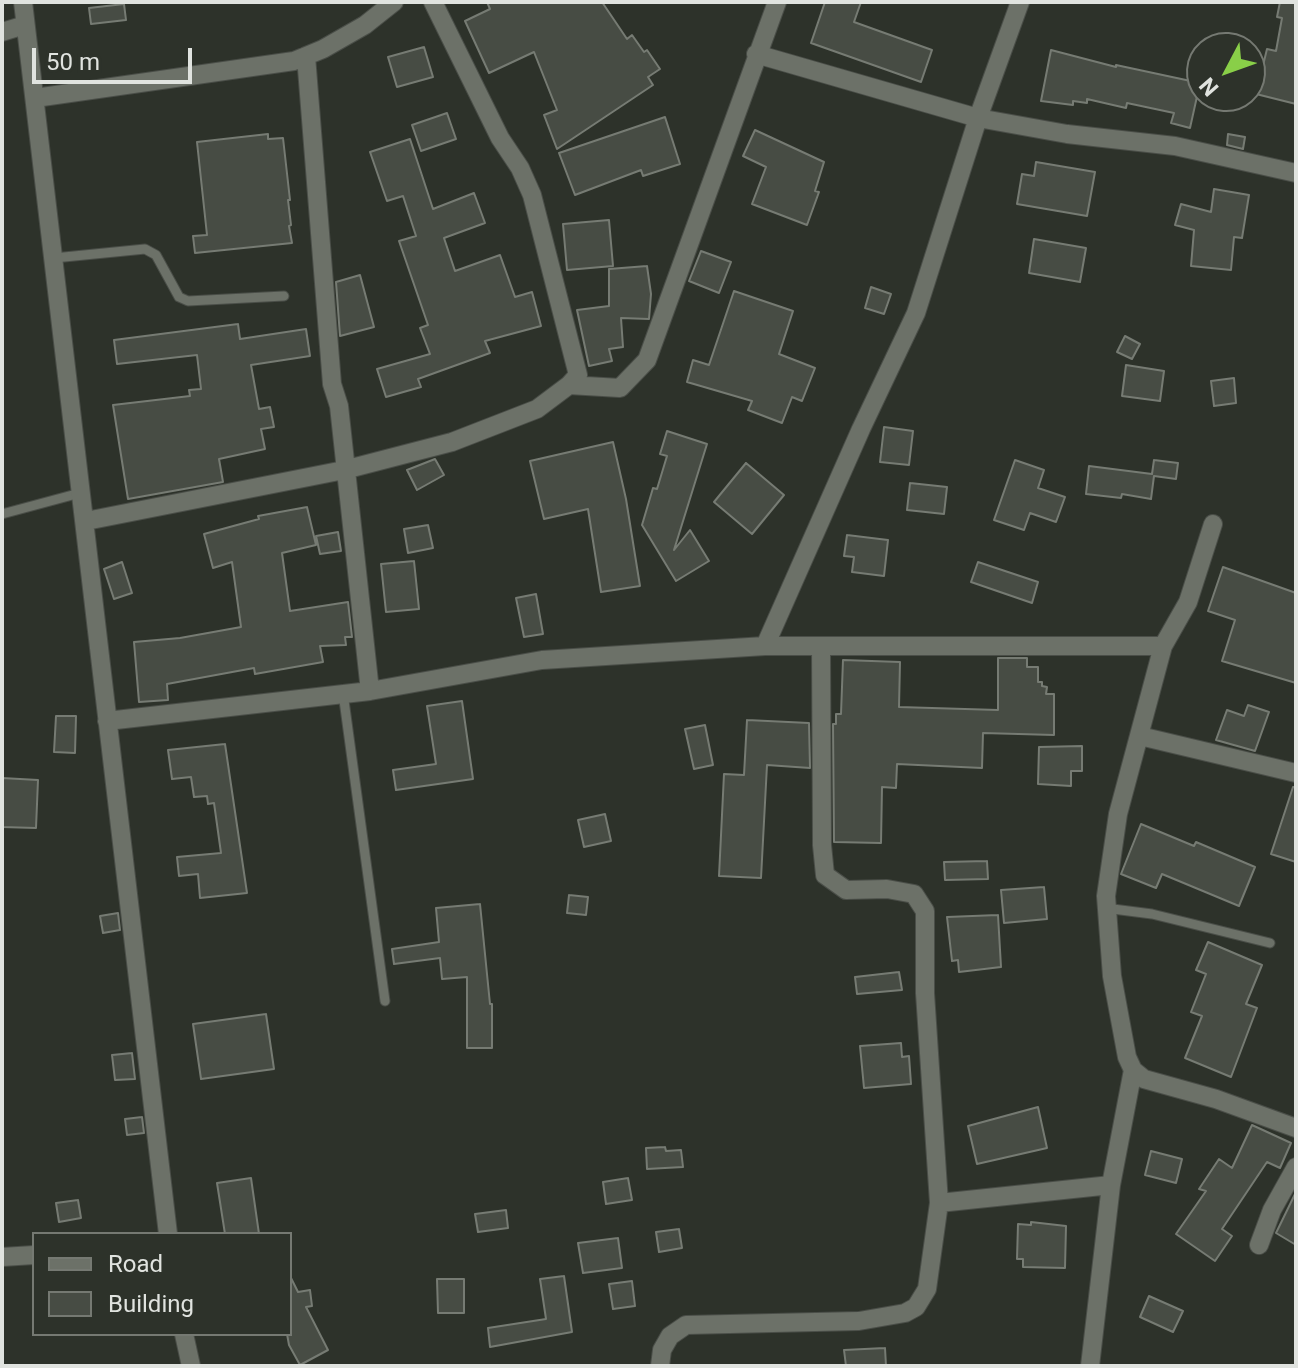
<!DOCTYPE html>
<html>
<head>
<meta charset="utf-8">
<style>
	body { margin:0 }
	#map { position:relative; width:1298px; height:1368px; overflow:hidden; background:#2d322a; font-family:Roboto,sans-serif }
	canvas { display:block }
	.frame { position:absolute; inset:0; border:4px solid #e0e3df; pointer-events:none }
	.legend { position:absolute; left:32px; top:1232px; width:260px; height:104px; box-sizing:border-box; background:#2d322a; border:2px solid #757972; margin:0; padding:10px 14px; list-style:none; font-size:24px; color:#e0e3df }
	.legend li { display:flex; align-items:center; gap:16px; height:40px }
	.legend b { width:40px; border:2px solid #757972 }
	.north { position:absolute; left:1186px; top:32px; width:80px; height:80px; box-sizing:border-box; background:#2d322a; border:2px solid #757972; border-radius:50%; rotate:229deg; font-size:22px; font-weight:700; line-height:32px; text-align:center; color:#e0e3df }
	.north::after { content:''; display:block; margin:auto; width:28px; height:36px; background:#89cf48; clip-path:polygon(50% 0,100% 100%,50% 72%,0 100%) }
	.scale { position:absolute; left:32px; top:48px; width:160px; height:36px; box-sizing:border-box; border:4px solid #e0e3df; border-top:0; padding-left:10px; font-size:24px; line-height:28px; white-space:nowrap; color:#e0e3df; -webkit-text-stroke:6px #2d322a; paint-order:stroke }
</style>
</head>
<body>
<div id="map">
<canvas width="1298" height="1368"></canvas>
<div class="frame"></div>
<ul class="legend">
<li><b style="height:10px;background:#6c7168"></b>Road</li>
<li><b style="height:22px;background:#474c44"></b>Building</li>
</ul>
<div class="north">N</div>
<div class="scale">50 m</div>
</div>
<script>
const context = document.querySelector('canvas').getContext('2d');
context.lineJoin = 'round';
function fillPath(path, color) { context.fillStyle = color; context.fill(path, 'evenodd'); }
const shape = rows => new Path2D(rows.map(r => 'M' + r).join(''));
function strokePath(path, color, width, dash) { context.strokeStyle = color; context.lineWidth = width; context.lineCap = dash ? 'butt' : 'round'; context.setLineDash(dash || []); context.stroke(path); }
const building = shape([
	[487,2,602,2,627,39,632,35,644,52,647,50,660,69,648,77,653,85,557,149,544,115,557,110,534,52,489,73,465,21,490,9,487,2],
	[825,2,861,2,854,22,932,50,921,82,811,43,825,2],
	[1280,2,1296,2,1296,104,1256,94,1267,49,1276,51,1282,18,1277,17,1280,2],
	[124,4,126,20,91,24,89,8,124,4],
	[424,47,433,77,397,87,388,57,424,47],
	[1051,50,1116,67,1116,65,1200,83,1190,128,1171,123,1174,113,1127,103,1126,108,1087,99,1087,103,1073,101,1073,105,1041,101,1051,50],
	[447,113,456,139,421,151,412,125,447,113],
	[665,117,680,164,643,176,641,170,575,195,559,153,665,117],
	[755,130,824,162,815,191,819,192,807,225,752,204,766,167,743,156,755,130],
	[268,134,268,139,283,138,290,200,288,200,291,225,289,226,292,243,195,253,193,236,207,235,197,142,268,134],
	[1228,134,1245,137,1243,149,1227,145,1228,134],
	[410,139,433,209,474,193,485,223,444,238,455,271,500,255,515,297,532,292,541,326,485,341,490,353,418,379,421,387,386,397,377,369,430,354,420,328,428,325,399,241,416,236,403,196,387,201,370,152,410,139],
	[1036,162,1095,172,1087,216,1017,204,1022,174,1034,176,1036,162],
	[1214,189,1249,195,1242,238,1234,237,1231,270,1191,266,1194,230,1175,225,1181,204,1211,212,1214,189],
	[609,220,613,266,567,270,563,224,609,220],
	[1034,239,1086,248,1080,282,1029,273,1034,239],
	[701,251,731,262,719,293,689,281,701,251],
	[647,266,651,294,649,319,621,318,623,347,609,349,612,361,589,366,577,310,609,306,609,269,647,266],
	[360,275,374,327,340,336,336,282,360,275],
	[871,287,891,294,884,314,865,308,871,287],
	[734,291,793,311,779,354,815,368,802,401,792,397,782,423,748,410,752,401,687,382,693,360,709,365,734,291],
	[238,324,240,339,306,329,310,356,251,365,259,409,270,407,274,427,261,429,265,449,219,459,223,482,128,499,113,405,190,396,189,390,201,389,197,355,117,364,114,340,238,324],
	[1125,336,1140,344,1132,359,1117,352,1125,336],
	[1126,365,1164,371,1160,401,1122,396,1126,365],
	[1234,378,1236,403,1214,406,1211,381,1234,378],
	[884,427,913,431,909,465,880,462,884,427],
	[667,431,707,444,674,550,690,530,709,561,676,581,642,525,653,488,657,489,667,456,660,454,667,431],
	[613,442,626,499,640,586,601,592,588,509,544,519,530,461,613,442],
	[435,459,444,475,417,490,407,470,435,459],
	[1015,460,1044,470,1038,488,1065,497,1056,522,1030,513,1024,530,994,520,1015,460],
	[1154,460,1178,463,1176,479,1154,476,1151,499,1122,494,1121,498,1086,494,1089,466,1152,474,1154,460],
	[746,463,784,495,752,534,714,502,746,463],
	[910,483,947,487,944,514,907,510,910,483],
	[307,507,316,545,282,553,290,611,348,602,352,637,345,637,346,645,320,646,323,662,255,674,254,668,167,684,168,700,139,702,134,642,180,638,241,627,232,562,213,568,204,534,259,519,258,516,307,507],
	[428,525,433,548,408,553,404,529,428,525],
	[338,532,341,551,320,554,316,536,338,532],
	[847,535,888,540,884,576,852,572,854,557,844,556,847,535],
	[414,561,419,609,386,612,381,564,414,561],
	[122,562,132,593,114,599,104,569,122,562],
	[978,562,1038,582,1032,603,971,582,978,562],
	[1223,567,1296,593,1296,683,1222,661,1235,620,1208,611,1223,567],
	[536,594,543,634,524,637,516,598,536,594],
	[998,658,1027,658,1027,667,1038,667,1038,682,1042,682,1042,686,1047,687,1046,694,1054,694,1054,735,983,733,982,768,897,764,896,788,882,787,881,843,834,842,833,724,836,724,836,714,841,714,843,660,900,662,899,707,998,710,998,658],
	[462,701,473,779,396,790,393,770,436,764,427,706,462,701],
	[1248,705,1269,712,1255,751,1216,740,1227,710,1244,716,1248,705],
	[56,716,76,716,75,753,54,752,56,716],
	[747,720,809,723,810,768,767,765,761,878,719,876,724,774,744,775,747,720],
	[705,725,713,765,694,769,685,729,705,725],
	[225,744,247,893,200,898,198,874,179,876,177,857,221,853,214,803,208,804,207,796,194,797,191,777,172,779,168,750,225,744],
	[1082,746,1082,771,1071,771,1071,786,1038,784,1039,747,1082,746],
	[2,778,38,780,36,828,2,827,2,778],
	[1293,787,1296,787,1296,862,1271,854,1293,787],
	[605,814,611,841,584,847,578,820,605,814],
	[1141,824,1194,846,1196,842,1255,867,1239,906,1162,874,1156,888,1121,874,1141,824],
	[987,861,988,879,945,880,944,862,987,861],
	[1044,887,1047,919,1004,923,1001,890,1044,887],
	[569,895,588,897,586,915,567,913,569,895],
	[480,904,490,1004,492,1004,492,1048,467,1048,467,977,442,979,440,958,394,964,392,949,439,942,436,908,480,904],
	[118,913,120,930,103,933,100,916,118,913],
	[998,915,1001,967,959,972,958,960,952,961,947,917,998,915],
	[1208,942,1262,965,1246,1004,1257,1008,1231,1077,1185,1058,1202,1016,1191,1012,1206,974,1196,970,1208,942],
	[899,972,902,990,857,994,855,977,899,972],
	[266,1014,274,1069,201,1079,193,1024,266,1014],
	[901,1043,902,1057,909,1056,911,1084,864,1088,860,1046,901,1043],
	[132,1053,135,1079,115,1080,112,1055,132,1053],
	[1038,1107,1047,1148,977,1164,968,1126,1038,1107],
	[142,1117,144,1133,127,1135,125,1119,142,1117],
	[1252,1125,1291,1143,1280,1168,1267,1162,1222,1229,1232,1236,1215,1261,1176,1234,1206,1191,1199,1189,1219,1159,1232,1168,1252,1125],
	[665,1147,666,1151,681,1150,683,1167,647,1169,646,1148,665,1147],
	[1151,1151,1182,1159,1176,1183,1145,1175,1151,1151],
	[251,1178,259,1234,225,1234,217,1183,251,1178],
	[628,1178,632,1200,606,1204,603,1182,628,1178],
	[1296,1192,1296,1245,1276,1233,1296,1192],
	[78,1200,81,1218,59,1222,56,1203,78,1200],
	[506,1210,508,1228,478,1232,475,1214,506,1210],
	[1031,1222,1066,1226,1065,1268,1023,1267,1023,1259,1017,1259,1018,1224,1031,1225,1031,1222],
	[679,1229,682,1248,659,1252,656,1232,679,1229],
	[618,1238,622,1268,583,1273,578,1243,618,1238],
	[290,1276,298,1292,310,1290,312,1306,306,1307,328,1350,300,1365,289,1345,287,1334,290,1334,290,1276],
	[564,1276,572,1332,490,1347,488,1328,546,1319,540,1279,564,1276],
	[437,1279,464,1279,464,1313,438,1313,437,1279],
	[632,1281,635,1306,613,1309,609,1284,632,1281],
	[1149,1296,1183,1311,1173,1332,1140,1317,1149,1296],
	[885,1348,886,1366,846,1366,844,1350,885,1348]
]);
fillPath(building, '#474c44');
strokePath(building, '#767b73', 2);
const lane = shape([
	[54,258,145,249,156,255,179,297,188,301,284,296],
	[2,514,80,493],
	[343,693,385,1001],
	[1105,908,1152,914,1270,943]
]);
const street = shape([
	[23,2,168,1234],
	[2,32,25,25],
	[756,54,978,118,1020,2],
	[306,56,332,384,339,406,370,691],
	[35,98,294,61,323,49,365,25,394,2],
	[569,385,620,388,647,360,777,2],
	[86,521,344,470,452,442,537,409,569,385,578,375,532,195,520,168,500,138,433,2],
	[765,646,861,429,916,313,978,118,1067,134,1175,146,1296,173],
	[821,646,822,845,825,875,846,890,887,889,914,894,925,911,925,993,939,1203],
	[1163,646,1188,602,1213,524],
	[107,721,370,691,542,660,765,646,1163,646,1118,814,1106,896,1112,976,1127,1057,1133,1070,1144,1079,1216,1099,1296,1128],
	[1140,736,1296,773],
	[1259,1245,1272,1210,1296,1167],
	[2,1257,34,1255],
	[184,1334,191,1366],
	[660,1366,662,1350,670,1336,686,1325,859,1321,905,1313,916,1307,927,1289,939,1203,1111,1185],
	[1090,1366,1111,1185,1133,1070]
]);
strokePath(lane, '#4a4e48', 11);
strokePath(street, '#4a4e48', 20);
strokePath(lane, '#6c7168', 9);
strokePath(street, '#6c7168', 18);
</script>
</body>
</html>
